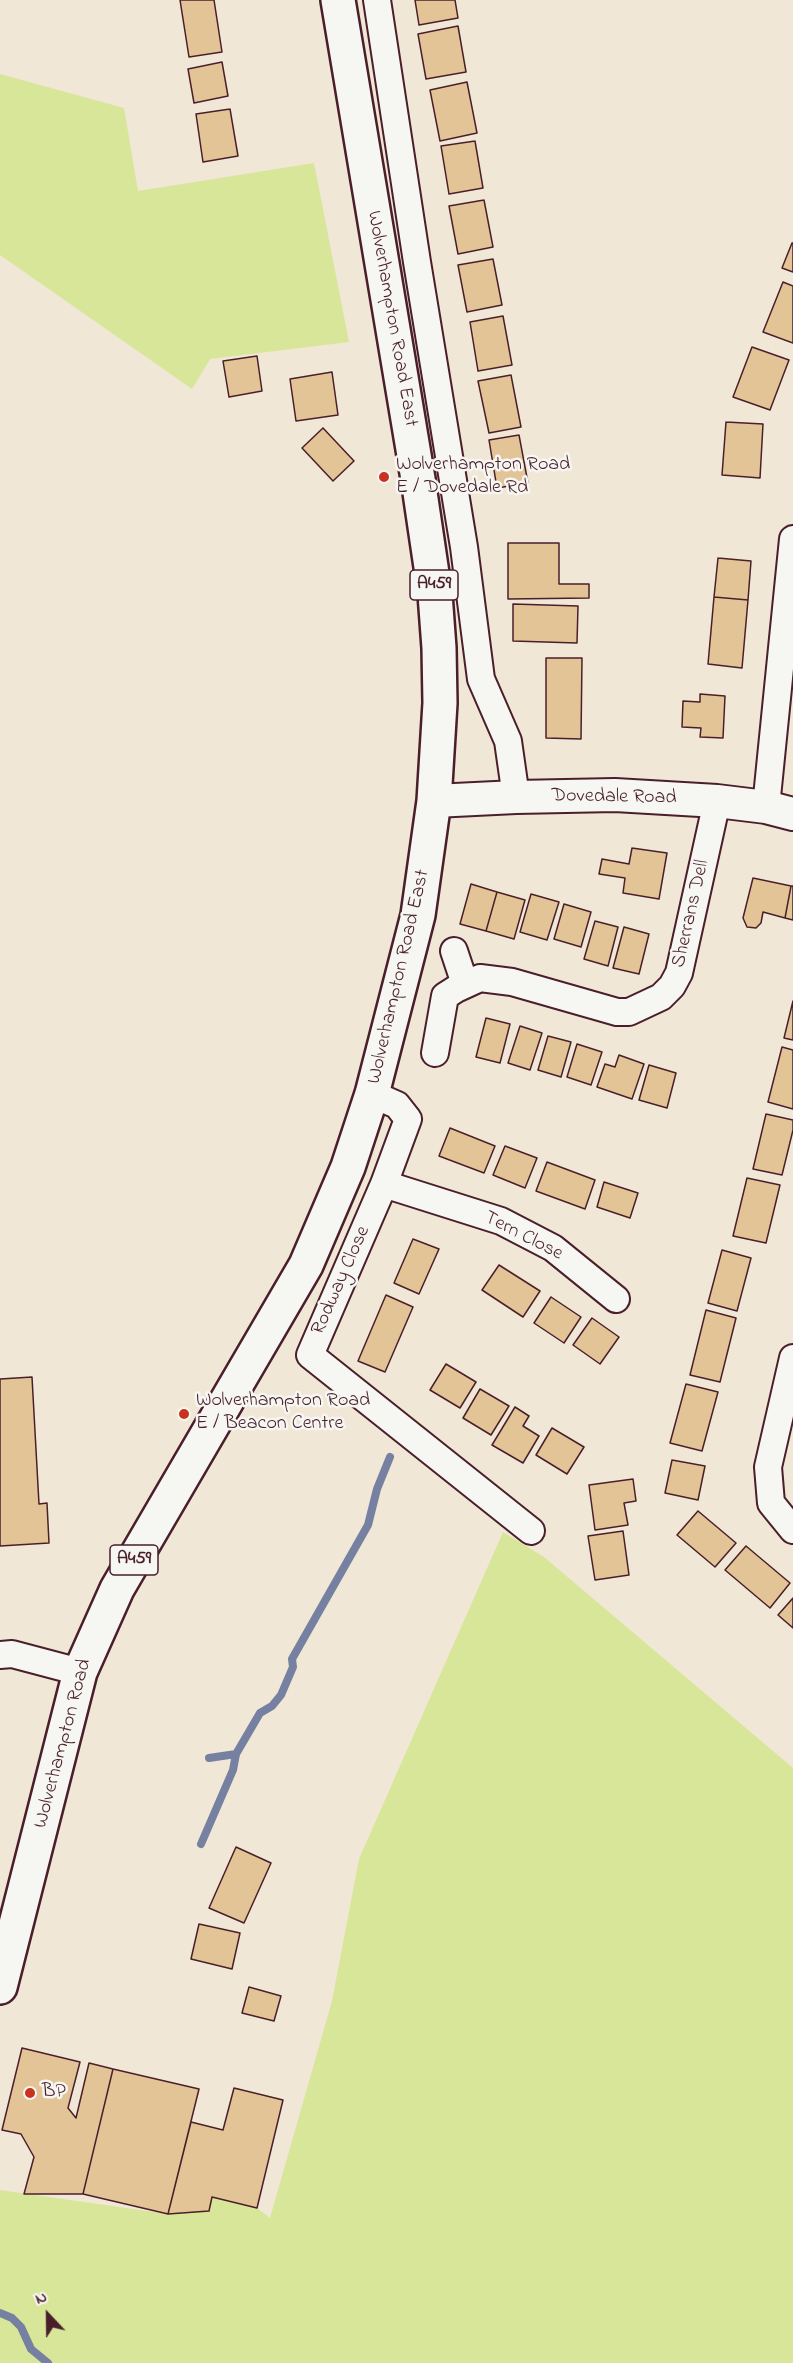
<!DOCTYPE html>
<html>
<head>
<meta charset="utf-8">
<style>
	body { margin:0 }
	#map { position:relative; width:793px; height:2363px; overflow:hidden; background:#f0e7d6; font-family:"Indie Flower",sans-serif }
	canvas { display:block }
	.north { position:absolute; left:18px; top:2285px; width:60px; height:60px; -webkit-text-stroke:4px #f6f6f2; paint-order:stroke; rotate:338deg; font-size:16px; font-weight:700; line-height:24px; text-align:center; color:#4a1f2b }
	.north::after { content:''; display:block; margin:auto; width:21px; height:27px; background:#4a1f2b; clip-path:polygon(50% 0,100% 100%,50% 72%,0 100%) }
</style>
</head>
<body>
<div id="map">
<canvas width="793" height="2363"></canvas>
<div class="north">N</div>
</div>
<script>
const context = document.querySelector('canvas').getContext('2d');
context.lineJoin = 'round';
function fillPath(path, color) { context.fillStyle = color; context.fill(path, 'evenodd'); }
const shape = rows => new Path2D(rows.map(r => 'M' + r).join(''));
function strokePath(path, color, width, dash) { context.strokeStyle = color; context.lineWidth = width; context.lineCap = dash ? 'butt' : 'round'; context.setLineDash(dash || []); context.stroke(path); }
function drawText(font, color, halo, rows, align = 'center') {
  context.font = font + ' "Indie Flower",sans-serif'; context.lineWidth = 5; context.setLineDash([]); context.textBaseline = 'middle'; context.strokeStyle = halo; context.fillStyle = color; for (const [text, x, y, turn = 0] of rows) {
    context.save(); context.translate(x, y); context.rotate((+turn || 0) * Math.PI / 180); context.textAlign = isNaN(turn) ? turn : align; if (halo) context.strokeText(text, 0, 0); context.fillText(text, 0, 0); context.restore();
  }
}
fillPath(shape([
	[0,74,124,108,138,191,314,163,349,342,210,359,192,389,0,255],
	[503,1532,544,1557,793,1768,793,2363,0,2363,0,2190,168,2214,208,2211,212,2197,257,2208,270,2218,332,2001,359,1859]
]), '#d8e699');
strokePath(shape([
	[209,1758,236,1754],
	[201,1844,233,1770,236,1754,260,1713,272,1706,281,1695,293,1667,292,1659,368,1525,377,1489,390,1457],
	[0,2313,12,2318,21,2327,31,2349,48,2363]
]), '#7681a1', 8);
const building = shape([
	[180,0,214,0,222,52,189,57,180,0],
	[415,0,455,0,458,18,419,25,415,0],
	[458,26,466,72,426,79,418,34,458,26],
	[222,62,228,96,194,103,188,69,222,62],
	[467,82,477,133,440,141,430,90,467,82],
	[230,109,238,156,203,162,196,114,230,109],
	[475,141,483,188,449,194,441,146,475,141],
	[484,200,493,247,458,254,449,206,484,200],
	[792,243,793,243,793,272,782,268,792,243],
	[493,259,502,305,467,312,458,265,493,259],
	[783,282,793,286,793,343,763,332,783,282],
	[503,316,512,365,478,371,470,322,503,316],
	[752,347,789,360,770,410,733,397,752,347],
	[257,356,262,391,229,397,223,361,257,356],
	[332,372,338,415,296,421,290,379,332,372],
	[511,375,521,427,489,433,478,381,511,375],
	[726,422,763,424,760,478,722,475,726,422],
	[323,428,354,461,333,481,302,448,323,428],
	[519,435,528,483,497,488,489,440,519,435],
	[508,543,559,543,559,584,589,584,589,598,508,599,508,543],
	[718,558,751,561,748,600,714,597,718,558],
	[714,597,748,600,742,668,708,664,714,597],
	[513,604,578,606,577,643,513,641,513,604],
	[546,658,582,658,581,739,546,738,546,658],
	[700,694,725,696,723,738,700,737,701,728,682,727,683,701,700,702,700,694],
	[632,848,667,853,659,899,623,893,625,878,599,874,602,859,629,864,632,848],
	[753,878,791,886,785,918,763,912,761,923,756,928,747,927,743,918,753,878],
	[471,884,497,892,486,931,460,924,471,884],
	[791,886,793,886,793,920,785,918,791,886],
	[497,892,525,900,514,939,486,931,497,892],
	[531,894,559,902,547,940,520,932,531,894],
	[564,904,591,912,581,947,554,939,564,904],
	[595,921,618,927,608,966,584,959,595,921],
	[624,927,649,934,639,974,613,968,624,927],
	[793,1001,793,1040,784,1038,793,1001],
	[486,1018,510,1024,500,1063,476,1057,486,1018],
	[520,1026,542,1033,530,1070,508,1063,520,1026],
	[548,1036,571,1042,561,1077,538,1070,548,1036],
	[577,1044,602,1052,591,1085,567,1077,577,1044],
	[782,1047,793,1050,793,1109,768,1102,782,1047],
	[619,1055,644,1064,632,1099,597,1087,605,1064,615,1067,619,1055],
	[649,1065,676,1073,667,1108,639,1100,649,1065],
	[766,1114,793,1120,793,1130,782,1175,753,1169,766,1114],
	[450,1128,495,1146,484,1173,439,1156,450,1128],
	[505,1146,537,1158,525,1188,493,1175,505,1146],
	[547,1162,595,1180,585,1209,536,1191,547,1162],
	[747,1178,780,1185,766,1243,733,1236,747,1178],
	[604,1182,638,1193,630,1218,597,1207,604,1182],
	[413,1239,439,1249,419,1294,394,1283,413,1239],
	[722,1250,751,1258,737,1311,708,1303,722,1250],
	[499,1265,540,1291,523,1317,482,1290,499,1265],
	[386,1295,413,1307,385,1372,358,1361,386,1295],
	[551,1297,581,1317,564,1343,534,1323,551,1297],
	[706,1310,736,1318,720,1382,690,1375,706,1310],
	[592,1318,619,1337,600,1364,573,1345,592,1318],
	[446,1364,476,1382,460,1408,430,1390,446,1364],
	[32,1377,39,1504,47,1503,49,1543,0,1546,0,1379,32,1377],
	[686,1384,718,1392,702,1451,670,1443,686,1384],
	[480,1389,509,1406,491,1435,463,1418,480,1389],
	[515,1407,529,1416,523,1426,539,1436,523,1463,492,1445,515,1407],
	[552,1428,584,1447,567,1474,536,1455,552,1428],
	[672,1460,705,1466,698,1500,665,1493,672,1460],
	[633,1479,636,1501,624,1503,628,1525,595,1530,589,1485,633,1479],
	[698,1511,736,1543,715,1567,677,1535,698,1511],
	[623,1531,629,1575,595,1580,588,1536,623,1531],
	[746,1546,790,1583,770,1608,725,1570,746,1546],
	[793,1598,793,1628,778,1615,793,1598],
	[236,1847,271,1863,244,1923,209,1908,236,1847],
	[199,1924,240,1933,232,1969,191,1959,199,1924],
	[249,1987,281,1996,274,2021,242,2013,249,1987],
	[22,2048,80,2062,68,2108,76,2118,89,2063,113,2069,83,2194,24,2194,34,2157,21,2134,2,2130,22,2048],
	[113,2069,199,2089,168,2214,83,2194,113,2069],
	[234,2088,283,2100,257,2208,212,2197,209,2211,168,2214,191,2122,223,2130,234,2088]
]);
fillPath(building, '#e3c496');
strokePath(building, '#4a1f2b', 1.5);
const minor = shape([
	[377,0,417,262,464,547,481,679,508,741,516,797],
	[766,807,793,539],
	[454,951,465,984],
	[435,1053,445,996,456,989,480,978,512,982,617,1012,629,1012,661,997,672,986,679,973,717,801],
	[372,1094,397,1105,408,1119,384,1184,310,1355,531,1531],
	[384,1184,501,1221,553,1248,616,1299],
	[793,1358,768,1467,771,1503,793,1530],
	[0,1655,12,1654,80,1672]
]);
const tertiary = shape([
	[434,801,516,797,615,795,717,801,766,807,793,814]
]);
const primary = shape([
	[0,1987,80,1672,117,1589,306,1265,348,1167,372,1094,418,915,434,801,440,703,439,648,435,594,418,479,338,0]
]);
strokePath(minor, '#4a1f2b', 30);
strokePath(tertiary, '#4a1f2b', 36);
strokePath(primary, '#4a1f2b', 38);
strokePath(minor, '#f6f6f2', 26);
strokePath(tertiary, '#f6f6f2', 32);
strokePath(primary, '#f6f6f2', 33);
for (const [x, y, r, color] of [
	[384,477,6,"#c8321e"],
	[184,1414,6,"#c8321e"],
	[30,2093,6,"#c8321e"]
]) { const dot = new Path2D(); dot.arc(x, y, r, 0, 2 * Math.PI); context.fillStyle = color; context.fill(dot); strokePath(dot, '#f6f6f2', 2); }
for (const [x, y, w] of [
	[434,585,48],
	[134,1560,48]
]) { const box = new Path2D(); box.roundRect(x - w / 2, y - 15, w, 30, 4.5); context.fillStyle = '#f6f6f2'; context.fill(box); strokePath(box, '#4a1f2b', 1.5); }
drawText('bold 18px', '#4a1f2b', null, [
	["A459",434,585],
	["A459",134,1560]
]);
drawText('20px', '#4a1f2b', '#f6f6f2', [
	["Wolverhampton Road East",391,319,80],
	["Dovedale Road",614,798,1],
	["Sherrans Dell",692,914,-77],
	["Wolverhampton Road East",400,977,-77],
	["Tern Close",523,1237,27],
	["Rodway Close",342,1281,-66],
	["Wolverhampton Road",64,1744,-75]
]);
drawText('20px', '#4a1f2b', '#f6f6f2', [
	["Wolverhampton Road",396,466],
	["E / Dovedale Rd",396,489],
	["Wolverhampton Road",196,1402],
	["E / Beacon Centre",196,1425],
	["BP",42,2093]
], 'left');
</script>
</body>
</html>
